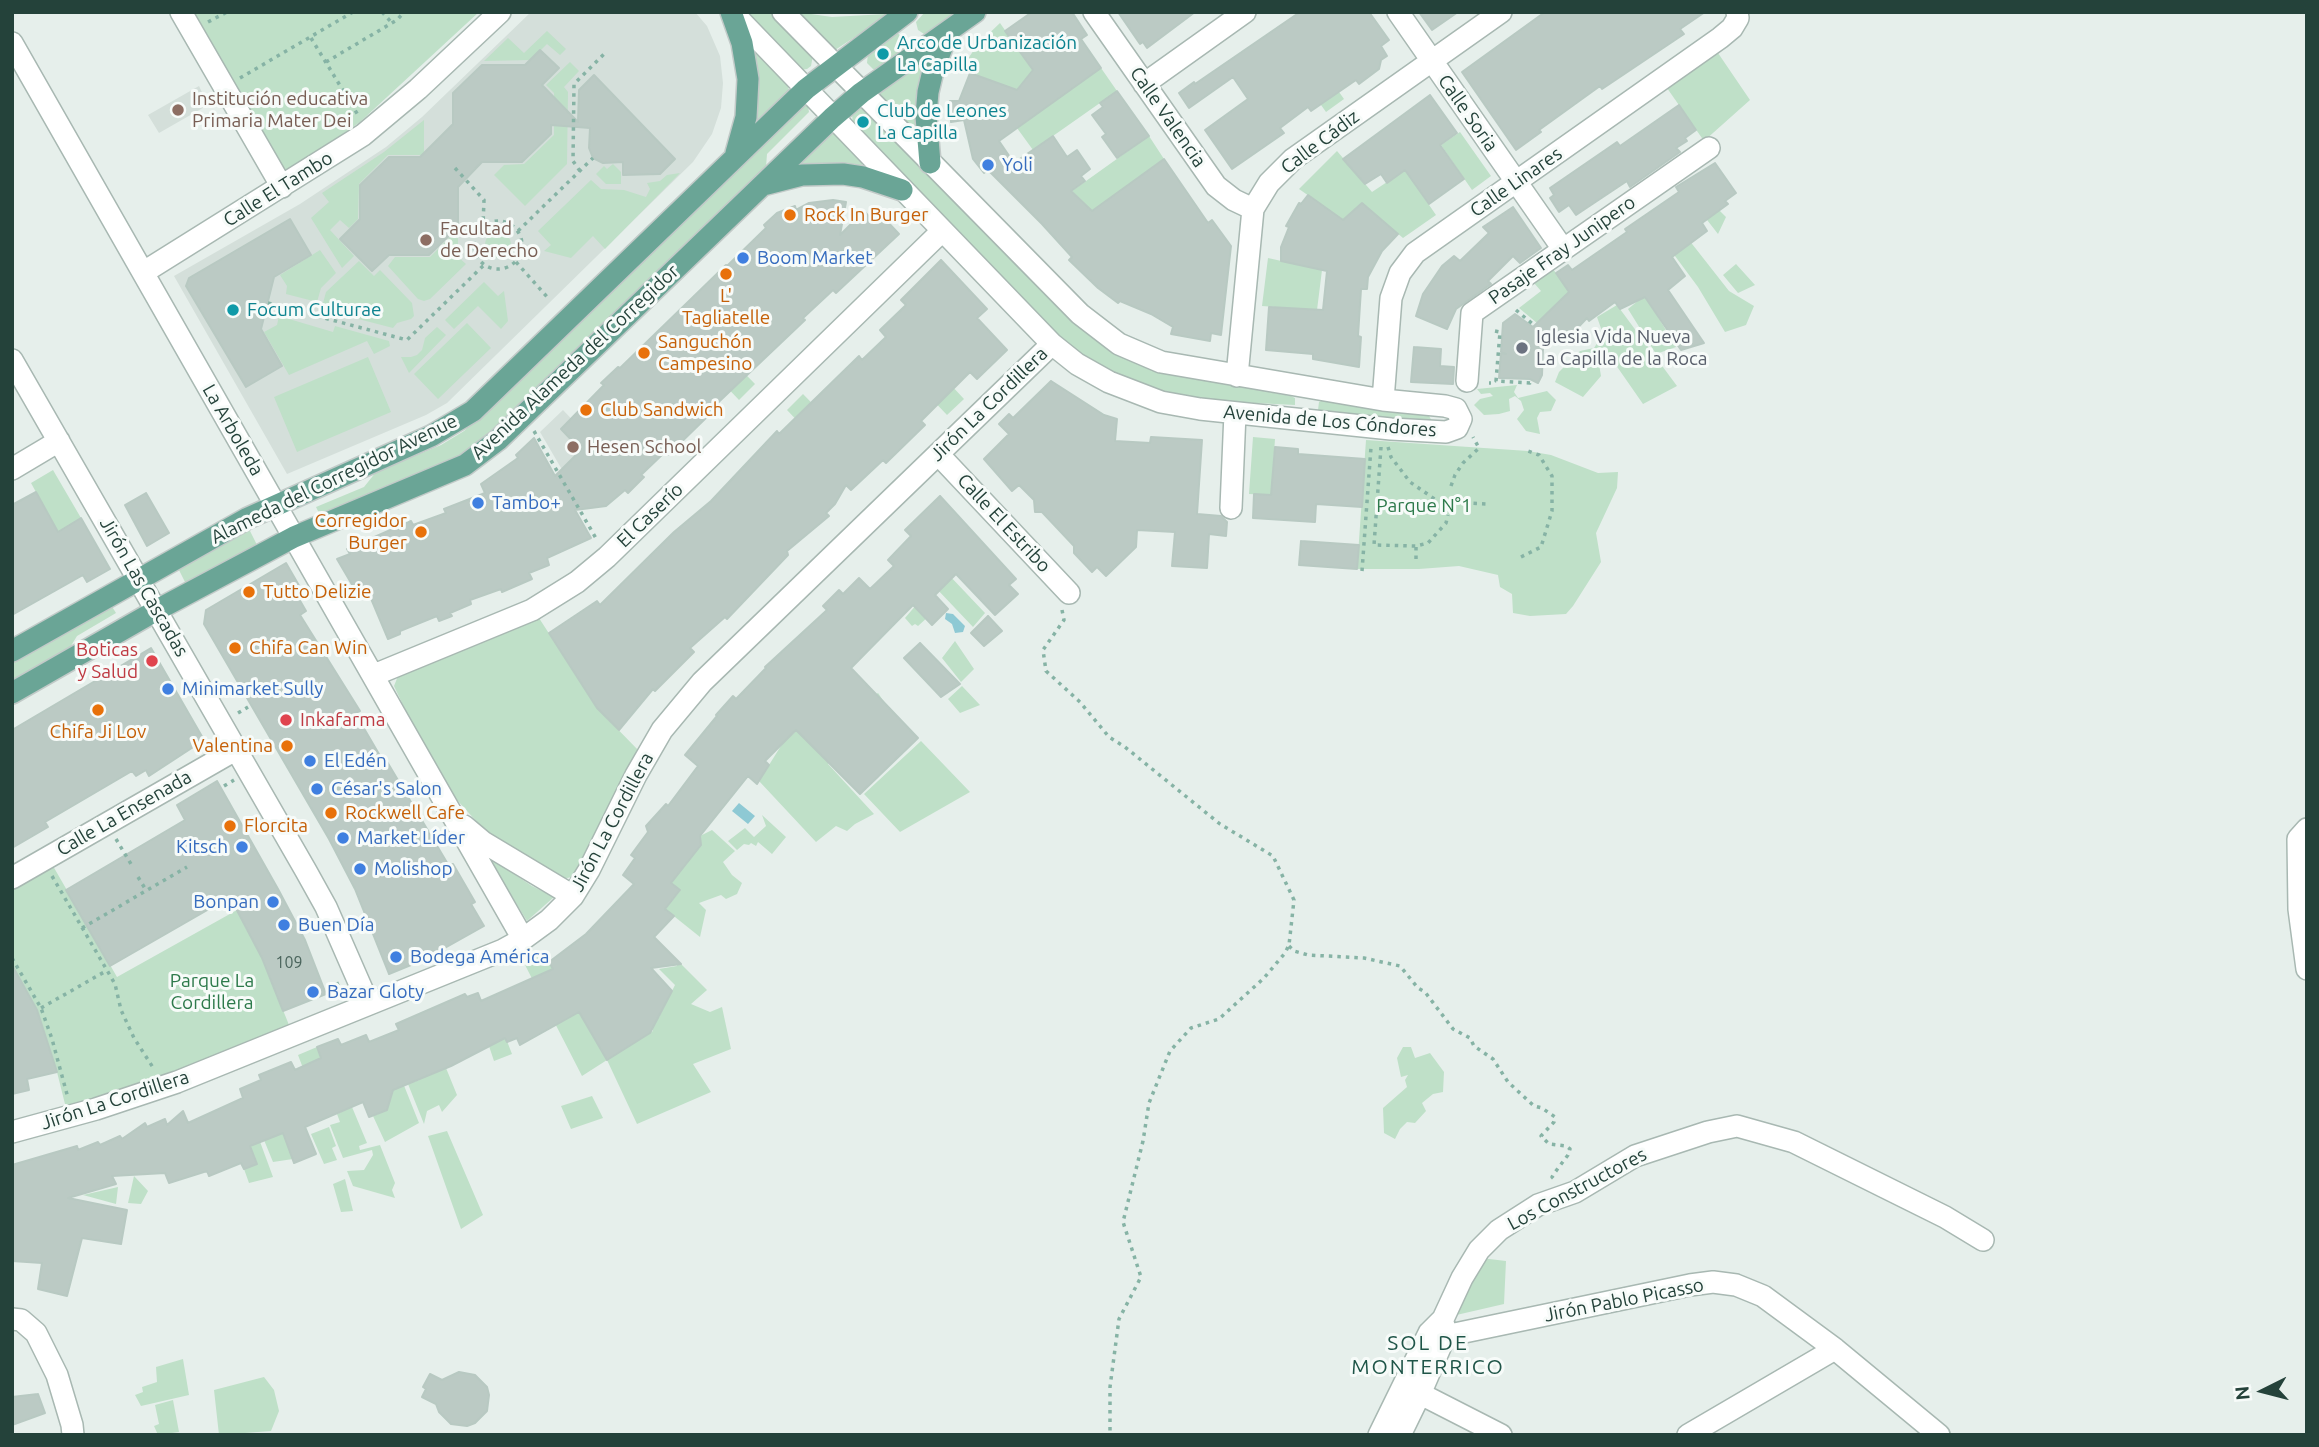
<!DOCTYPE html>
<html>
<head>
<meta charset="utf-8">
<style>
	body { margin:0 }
	#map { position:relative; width:2319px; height:1447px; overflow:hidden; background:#e6efeb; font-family:Ubuntu,sans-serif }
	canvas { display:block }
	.frame { position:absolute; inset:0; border:14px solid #24423a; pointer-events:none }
	.north { position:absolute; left:2228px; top:1356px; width:70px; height:70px; -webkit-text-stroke:5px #f7fbf9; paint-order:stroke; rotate:264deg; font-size:19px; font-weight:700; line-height:28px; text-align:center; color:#24423a }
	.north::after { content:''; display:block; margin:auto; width:24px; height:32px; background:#24423a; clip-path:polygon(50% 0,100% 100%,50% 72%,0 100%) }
</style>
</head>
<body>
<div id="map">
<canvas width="2319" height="1447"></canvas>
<div class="frame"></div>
<div class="north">N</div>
</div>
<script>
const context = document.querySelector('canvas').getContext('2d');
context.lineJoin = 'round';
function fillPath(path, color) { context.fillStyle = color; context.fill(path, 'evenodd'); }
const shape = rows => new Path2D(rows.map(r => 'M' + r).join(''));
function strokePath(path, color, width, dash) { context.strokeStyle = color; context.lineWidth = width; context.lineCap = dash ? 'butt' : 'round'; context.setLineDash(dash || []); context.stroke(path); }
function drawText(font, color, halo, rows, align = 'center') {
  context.font = font + ' Ubuntu,sans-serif'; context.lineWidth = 6; context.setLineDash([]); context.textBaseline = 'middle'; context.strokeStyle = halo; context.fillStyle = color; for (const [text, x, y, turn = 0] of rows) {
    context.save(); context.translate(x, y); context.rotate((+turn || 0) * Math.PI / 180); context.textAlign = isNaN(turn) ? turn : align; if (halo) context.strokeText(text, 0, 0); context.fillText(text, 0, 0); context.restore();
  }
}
fillPath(shape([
	[531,12,695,12,707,26,720,56,723,83,721,108,712,134,693,162,447,403,426,415,287,474,174,276,300,204,386,147,422,117],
	[199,86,208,105,159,133,148,115],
	[563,410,604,453,571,485,540,432]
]), '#d4dfda');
fillPath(shape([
	[193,12,479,12,360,122,286,174],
	[743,12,771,12,813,55,811,66,807,69,800,70],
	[797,12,832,17,886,14,887,16,835,50],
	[925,12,960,12,924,34,918,30,916,22],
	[1000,23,1034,72,1017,90,961,69,978,44],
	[547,31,566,49,560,55,547,44,531,60,484,61,508,38,524,53],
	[897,33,904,38,907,48,877,69,873,69,867,63,868,53],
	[1718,53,1750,100,1704,141,1667,88],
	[756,54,787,84,789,90,755,122],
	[1312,54,1344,99,1326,112,1294,67],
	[570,62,579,71,564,87,568,92,567,164,525,206,494,175,504,165,524,164,554,135,554,93,546,85],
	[918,64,924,65,924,69,918,132,914,134,879,95,880,92],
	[1101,68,1117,91,1033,150,1017,128],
	[804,104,808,106,809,112,767,154,766,167,487,437,472,451,321,517,316,507,364,487,376,472,441,445,464,431],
	[862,109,1064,313,1085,331,1112,349,1185,377,1291,396,1295,398,1295,405,1214,401,1171,395,1101,368,1069,346,1044,324,853,124,852,114,856,110],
	[424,120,424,155,388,155,359,184,358,219,349,228,340,220,330,230,354,256,342,268,311,218,329,202,322,193,384,152],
	[831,131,862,161,862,166,799,166,798,164],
	[1460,132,1491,176,1472,190,1441,145],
	[1149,136,1164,159,1092,211,1072,191],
	[1337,151,1372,192,1405,170,1436,215,1403,238,1362,203,1345,221,1299,189],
	[613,164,621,172,621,184,606,184,596,174,604,166,607,169],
	[680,173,605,249,593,236,571,258,544,251,551,245,538,231,591,180,601,189,624,190,646,197,650,189,647,183,660,181,667,175],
	[1716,207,1726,217,1718,234,1704,216],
	[458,229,458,257,466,264,430,299,424,301,418,299,388,266,395,257,430,257],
	'485 245a13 13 0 1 1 26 0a13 13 0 1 1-26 0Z',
	[1689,240,1729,291,1754,306,1746,325,1725,332,1698,287,1672,252],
	[320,250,336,273,321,288,317,302,286,294,287,286,280,275],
	[1268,258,1322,270,1317,310,1262,306],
	[359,261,374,276,380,270,412,303,414,316,411,319,397,323,393,328,339,314,340,307,323,303,326,292],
	[1736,264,1755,285,1738,293,1723,275],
	[1553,269,1587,318,1537,323,1519,308,1541,291,1534,283],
	[484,282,498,296,504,291,508,321,501,329,478,306,454,329,445,320],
	[1645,295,1676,347,1656,354,1628,309],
	[1617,305,1677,386,1643,404,1611,358,1599,364,1601,376,1583,397,1555,382,1559,372,1580,351,1594,348,1603,334,1597,317],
	[279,316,333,332,335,326,389,341,390,346,374,354,367,341,289,375,264,332,277,325],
	[467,323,491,348,438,399,414,374],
	[437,327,446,335,409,373,401,357,411,357,417,355,422,350,425,338],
	[716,344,755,384,739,400,700,359],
	[924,356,964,399,947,415,907,373],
	[368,357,391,412,297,452,274,397],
	[1517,385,1514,392,1518,398,1547,391,1556,400,1551,411,1540,412,1537,418,1540,434,1526,431,1517,419,1524,410,1521,401,1515,396,1509,399,1510,411,1499,414,1484,415,1474,405,1480,399,1493,396,1490,393,1481,394,1477,389],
	[803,394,843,435,826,451,787,410],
	[1325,399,1357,406,1429,416,1432,421,1321,412,1318,410,1319,402],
	[1253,437,1275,439,1271,495,1249,494],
	[1366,440,1528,451,1551,455,1598,473,1618,472,1617,488,1596,533,1601,562,1573,606,1566,614,1530,616,1513,613,1512,594,1500,587,1498,575,1459,566,1419,569,1357,569],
	[53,470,81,518,58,532,31,483],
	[249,529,257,545,186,584,178,568],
	[948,574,985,613,973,627,936,588],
	[917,604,929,616,918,626,915,624,912,626,905,618],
	[111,605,116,613,77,636,66,654,12,685,12,663],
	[539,618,597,708,639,751,576,876,563,879,488,834,457,800,410,720,394,686,398,676],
	[955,641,974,669,961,682,942,658],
	[962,686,980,705,960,713,948,699],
	[878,693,887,706,828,764,874,814,855,824,847,831,836,826,816,842,759,781,784,741,800,728,865,702],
	[921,741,970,792,900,832,864,794],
	[762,815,786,837,772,854,758,842,756,846,751,843,749,845,744,844,737,850,728,841,745,828,754,837,766,826],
	[712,830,735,851,723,862,732,875,742,883,737,894,726,899,721,895,699,903,706,910,700,937,665,909,680,891,671,883,695,847,699,849,700,836],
	[487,856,532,886,554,897,527,921],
	[53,866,117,977,237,910,262,958,289,1025,134,1087,66,1108,57,1072,37,1010,12,965,12,889],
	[542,951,607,1058,653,1031,644,1009,659,1017,675,985,659,969,677,966,674,957,707,990,691,1004,710,1012,722,1007,731,1049,693,1064,711,1092,637,1124,607,1060,582,1076,524,963],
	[505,1036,512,1054,494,1061,488,1043],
	[317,1047,333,1065,306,1076,298,1055],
	[1403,1047,1411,1047,1415,1058,1430,1053,1444,1072,1443,1092,1433,1094,1422,1103,1426,1111,1415,1123,1407,1122,1400,1129,1395,1139,1384,1133,1383,1108,1407,1087,1405,1080,1408,1075,1401,1077,1397,1058],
	[446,1068,457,1095,442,1112,439,1105,427,1111,424,1124,408,1084,419,1080,418,1076],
	[385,1078,403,1083,419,1123,385,1142,373,1116,387,1110,391,1097],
	[592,1096,603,1118,571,1129,561,1106],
	[352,1107,367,1143,359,1146,360,1150,380,1145,395,1183,392,1190,395,1198,353,1186,347,1171,364,1170,373,1155,372,1150,343,1158,330,1125,340,1122,337,1114],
	[276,1117,293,1159,273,1162,264,1140],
	[329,1127,336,1146,332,1148,337,1160,324,1164,311,1134],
	[255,1128,273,1177,249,1183,244,1169,257,1164,244,1132],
	[447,1131,483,1215,461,1229,428,1136],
	[134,1176,148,1191,141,1204,128,1203],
	[345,1179,353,1211,341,1212,333,1184],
	[118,1187,116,1204,83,1195],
	[1481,1258,1506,1261,1504,1304,1452,1316],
	[183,1359,189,1395,141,1406,135,1395,143,1392,142,1387,157,1382,156,1367],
	[264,1377,274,1390,279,1411,271,1431,219,1435,214,1390],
	[173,1400,179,1432,158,1435,154,1426,159,1424,155,1405]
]), '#bfe0c8');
fillPath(shape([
	[946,613,953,614,965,626,963,632,955,633,952,624,945,619],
	[739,803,755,816,748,824,732,811]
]), '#8ec9d4');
const building = shape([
	[1032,12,1072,12,1087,35,1081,39,1101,68,999,141,1014,163,1053,136,1067,157,1077,150,1090,169,1081,176,1085,181,1071,191,1092,211,1164,159,1208,223,1212,220,1231,246,1221,335,1211,333,1210,341,1171,334,1173,327,1151,314,1120,301,1118,303,1098,288,1069,260,1072,257,1042,224,988,170,984,173,973,159,964,120,951,122,950,101,959,101,970,73,1017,90,1033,70,1005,31,1032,12],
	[1118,12,1195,12,1147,48,1143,42,1140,44,1118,12],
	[1300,12,1369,12,1389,40,1381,46,1387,56,1381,60,1379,69,1359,84,1356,80,1311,111,1308,107,1280,128,1284,133,1232,169,1205,130,1248,99,1233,77,1189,108,1179,93,1194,82,1195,84,1300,12],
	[1419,12,1458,12,1432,30,1419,12],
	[1545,12,1705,12,1680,29,1684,34,1602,89,1600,86,1539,130,1541,132,1516,150,1462,72,1545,12],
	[540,50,559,68,542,85,578,122,579,90,594,75,675,159,660,174,623,175,623,162,603,163,593,158,589,148,590,128,551,125,551,134,522,162,482,162,458,187,458,227,429,255,389,255,372,271,340,239,360,219,360,185,389,157,420,157,453,124,453,93,482,65,525,65,540,50],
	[1117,91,1149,136,1117,158,1102,137,1106,134,1092,115,1103,107,1100,103,1117,91],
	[1430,95,1457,133,1440,145,1464,179,1429,204,1405,170,1387,183,1381,174,1365,184,1343,159,1430,95],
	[1679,105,1696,130,1685,138,1687,141,1676,148,1680,152,1630,187,1627,181,1576,215,1569,205,1559,212,1550,198,1554,195,1550,188,1617,142,1620,146,1679,105],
	[1715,163,1736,193,1725,201,1728,204,1702,223,1707,231,1672,257,1685,276,1668,290,1704,343,1681,350,1645,297,1620,309,1615,302,1589,321,1587,318,1566,340,1558,332,1543,348,1542,375,1538,383,1530,379,1499,378,1501,353,1506,354,1501,352,1503,323,1515,314,1533,327,1569,292,1556,273,1568,265,1572,270,1627,232,1625,229,1679,192,1676,187,1715,163],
	[1308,195,1343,220,1362,203,1398,234,1382,251,1368,277,1367,289,1361,289,1358,336,1361,337,1359,367,1313,359,1313,354,1266,350,1269,307,1323,310,1327,271,1281,261,1281,247,1289,227,1286,226,1299,203,1301,204,1308,195],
	[833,200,846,202,840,235,864,211,875,223,882,216,899,234,836,293,833,290,803,318,805,320,706,414,708,416,668,455,665,452,641,475,644,477,628,493,625,490,606,506,575,510,591,538,547,558,549,565,529,573,532,579,502,592,501,589,470,600,471,604,450,613,452,616,439,621,437,616,400,631,400,634,388,639,367,589,357,593,337,559,350,554,347,549,411,521,413,525,446,513,444,509,485,493,481,484,518,458,516,455,534,438,555,476,581,450,561,429,604,385,601,383,618,367,620,368,726,265,727,266,766,228,764,225,777,213,795,206,796,210,809,203,833,200],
	[1513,207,1541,248,1520,263,1513,256,1488,281,1491,284,1456,309,1447,329,1416,316,1423,294,1442,266,1454,256,1460,261,1489,233,1483,227,1513,207],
	[290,219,311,255,274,277,261,329,282,366,246,387,186,286,189,278,290,219],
	[941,260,987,309,977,318,1007,350,977,379,970,372,921,421,925,425,886,463,883,460,851,490,846,485,835,504,826,513,829,516,787,551,788,555,727,619,725,617,690,648,694,652,655,691,653,689,619,730,597,708,549,633,597,601,600,605,674,532,711,501,777,431,779,434,859,356,862,360,886,337,880,330,906,305,901,300,941,260],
	[1414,347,1441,349,1440,366,1454,367,1453,384,1411,382,1414,347],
	[1051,381,1104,415,1117,419,1115,441,1150,443,1151,437,1202,440,1197,514,1221,516,1227,522,1226,536,1209,534,1207,568,1172,566,1175,532,1137,530,1136,547,1106,576,1097,567,1092,572,1074,553,1074,546,1042,512,1035,512,1034,500,1019,485,1012,491,984,459,1009,434,999,424,1009,414,1013,418,1051,381],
	[1275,447,1298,449,1298,454,1365,459,1362,507,1316,504,1315,522,1253,518,1254,494,1271,495,1275,447],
	[36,492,58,532,81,518,110,569,87,582,83,575,12,615,12,505,36,492],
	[146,493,169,533,147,546,125,505,146,493],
	[940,496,1016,579,1009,585,1018,594,995,615,956,574,935,595,948,609,932,625,913,605,851,668,918,738,860,794,796,730,765,761,769,765,757,784,748,776,700,836,701,845,671,883,680,890,665,909,674,916,654,937,681,964,651,968,672,991,650,1033,607,1060,579,1012,520,1045,517,1038,507,1042,505,1038,451,1066,393,1090,387,1110,369,1117,363,1102,305,1127,316,1154,294,1163,283,1133,250,1146,257,1164,244,1169,241,1163,209,1176,207,1171,169,1183,165,1173,112,1176,116,1184,68,1198,127,1210,121,1244,82,1238,67,1296,38,1289,42,1263,12,1261,12,1165,77,1146,78,1150,98,1142,100,1145,120,1136,122,1139,145,1123,147,1127,165,1119,167,1125,183,1111,188,1123,243,1098,240,1089,261,1080,259,1075,291,1062,295,1070,321,1058,317,1047,338,1039,341,1045,366,1035,369,1042,399,1030,396,1024,465,994,467,997,478,993,481,1001,553,969,549,962,586,934,634,884,623,875,635,858,631,855,648,832,646,826,666,804,668,806,698,766,685,755,717,716,716,715,733,696,736,699,766,668,765,667,827,610,823,606,839,590,843,594,859,578,870,589,894,566,888,560,911,536,905,530,940,496],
	[1301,541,1359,545,1357,569,1299,565,1301,541],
	[286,563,301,589,295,592,306,611,300,615,360,711,355,713,383,761,386,760,449,866,453,864,475,902,471,904,484,926,443,949,445,951,389,974,355,889,329,839,204,624,206,610,286,563],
	[988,616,1002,631,984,646,971,633,988,616],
	[920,643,960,684,941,697,904,658,920,643],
	[151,648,204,740,149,776,146,770,136,776,132,771,45,822,48,827,12,848,12,730,151,648],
	[217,781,278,889,305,940,326,994,283,1011,262,958,230,897,110,966,66,890,185,820,177,805,217,781],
	[12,965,37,1010,57,1072,27,1079,29,1090,12,1094,12,965],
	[459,1372,475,1375,487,1387,489,1395,487,1411,475,1423,467,1426,451,1424,439,1412,436,1404,422,1397,426,1389,423,1387,430,1374,442,1380,459,1372],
	[38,1394,45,1413,12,1425,12,1397,38,1394]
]);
fillPath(building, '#bbcac4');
strokePath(building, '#b8c9c2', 2);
const minor = shape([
	[181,12,282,187],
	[732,12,1052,344,1077,364,1109,382,1161,402,1200,409,1391,429,1446,432,1457,428,1461,419,1456,409,1445,406,1383,400,1161,362,1119,344,1080,314,783,12],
	[1094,12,1216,186,1234,200,1253,209],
	[1398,12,1563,249],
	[12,43,523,939],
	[1144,84,1245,12],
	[144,272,363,135,418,89,500,12],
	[12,360,306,871,326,907,368,1003],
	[1237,376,1253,209,1269,183,1293,159,1501,12],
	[1467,381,1472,313,1709,148],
	[1383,400,1391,298,1400,273,1415,253,1720,38,1732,28,1738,18,1737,12],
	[938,454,1069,593],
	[12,469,59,441],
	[1231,508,1235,413],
	[374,675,532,610,577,582,607,557,942,231],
	[464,826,483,842,573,896],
	[2307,829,2298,839,2299,909,2307,969],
	[12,878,237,749],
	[12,1132,96,1109,177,1082,503,950,523,939,549,920,573,896,589,870,636,775,662,730,702,682,1052,344],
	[12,1319,21,1320,36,1333,57,1375,72,1425,73,1435],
	[1429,1333,1445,1336,1690,1285,1713,1282,1736,1285,1763,1296,1835,1349,1939,1435],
	[1409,1388,1501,1435],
	[1379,1435,1429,1333,1443,1319,1462,1278,1479,1250,1499,1230,1538,1205,1575,1192,1635,1156,1708,1132,1737,1126,1794,1142,1945,1217,1983,1240],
	[1400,1435,1420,1394,1445,1336,1444,1325],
	[1688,1435,1835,1349]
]);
const major = shape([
	[731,12,742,43,748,79,746,117,736,153],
	[930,163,926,116,928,92,933,71,948,32],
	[763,185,802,175,843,174,863,177,902,190],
	[12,651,248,518,431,436,473,411,806,89,907,12],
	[12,693,157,610,294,537,465,465,498,440,832,118,861,93,975,12]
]);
strokePath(minor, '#a8b8b2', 24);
strokePath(major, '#c2cac8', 24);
strokePath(shape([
	[382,12,392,23],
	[208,22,227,12],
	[311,38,358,115],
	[326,62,397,20,404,12],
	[240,78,353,12],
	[455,168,484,200,483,225],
	[580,171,573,161,574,84,607,51],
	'474 245a24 24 0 1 1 48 0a24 24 0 1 1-48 0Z',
	[518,231,593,158],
	[516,262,549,299],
	[268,303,407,340,484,265],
	[1516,310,1535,326],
	[1495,331,1500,332,1496,381,1530,383,1532,380],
	[1489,383,1491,383],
	[534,431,597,540],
	[1381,447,1374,545,1416,546,1428,543,1446,523,1448,515],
	[1388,447,1391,457,1410,482,1436,500],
	[1451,486,1455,475,1463,463,1479,448,1473,437],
	[1465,503,1488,504],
	[1521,557,1541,547,1552,511,1552,476,1539,455,1528,451],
	[1416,559,1416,546],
	[1362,571,1371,447],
	[1062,610,1064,620,1043,650,1046,671,1080,702,1109,737,1125,747,1220,824,1273,856,1294,900,1289,945,1285,953,1264,978,1219,1019,1191,1028,1170,1051,1149,1103,1143,1141,1123,1222,1141,1277,1119,1319,1110,1387,1110,1435],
	[238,713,248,707],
	[224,786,234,780],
	[116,839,131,864],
	[52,876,115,984,121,1010,134,1038,154,1069],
	[138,877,146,890],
	[82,928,187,867],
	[1289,946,1294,951,1308,955,1364,958,1400,966,1418,988,1425,992,1453,1029,1470,1038,1474,1046,1493,1059,1508,1082,1534,1106,1542,1108,1555,1117,1554,1122,1541,1136,1549,1144,1566,1146,1570,1149,1568,1155,1553,1175,1552,1177,1555,1180],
	[12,958,41,1008,52,1039,68,1098],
	[328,988,339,983],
	[41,1008,106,971]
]), '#86b3a5', 3.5, [3.5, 5]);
strokePath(minor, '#fff', 21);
strokePath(major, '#6aa596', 21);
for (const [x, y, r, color] of [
	[883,54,7,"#0f9aa8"],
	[178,110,7,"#8d6e63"],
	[863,122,7,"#0f9aa8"],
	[988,165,7,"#3f7fe0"],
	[790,215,7,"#e8710a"],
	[426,240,7,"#8d6e63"],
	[743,258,7,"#3f7fe0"],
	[726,274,7,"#e8710a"],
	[233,310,7,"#0f9aa8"],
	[1522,348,7,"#6b7280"],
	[644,353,7,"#e8710a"],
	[586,410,7,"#e8710a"],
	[573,447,7,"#8d6e63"],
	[478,503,7,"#3f7fe0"],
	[421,532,7,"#e8710a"],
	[249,592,7,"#e8710a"],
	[235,648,7,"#e8710a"],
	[152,661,7,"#e0444e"],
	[168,689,7,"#3f7fe0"],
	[98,710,7,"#e8710a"],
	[286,720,7,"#e0444e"],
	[287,746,7,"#e8710a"],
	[310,761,7,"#3f7fe0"],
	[317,789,7,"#3f7fe0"],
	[331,813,7,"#e8710a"],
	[230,826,7,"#e8710a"],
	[343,838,7,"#3f7fe0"],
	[242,847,7,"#3f7fe0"],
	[360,869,7,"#3f7fe0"],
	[273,902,7,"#3f7fe0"],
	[284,925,7,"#3f7fe0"],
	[396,957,7,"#3f7fe0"],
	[313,992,7,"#3f7fe0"]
]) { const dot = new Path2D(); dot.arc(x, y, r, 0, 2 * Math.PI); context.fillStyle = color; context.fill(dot); strokePath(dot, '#f7fbf9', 2.5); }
drawText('16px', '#4a645c', null, [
	["109",289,963]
]);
drawText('19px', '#0d838f', '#f7fbf9', [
	["Arco de Urbanización",897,43],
	["La Capilla",897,65],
	["Club de Leones",877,111],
	["La Capilla",877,133],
	["Focum Culturae",247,310]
], 'left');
drawText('19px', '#785e54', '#f7fbf9', [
	["Institución educativa",192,99],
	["Primaria Mater Dei",192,121],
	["Facultad",440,229],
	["de Derecho",440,251],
	["Hesen School",587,447]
], 'left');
drawText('19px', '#24423a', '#f7fbf9', [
	["Calle Soria",1468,113,55],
	["Calle Valencia",1168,117,55],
	["Calle Cádiz",1320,142,-37],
	["Calle Linares",1516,182,-35],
	["Calle El Tambo",278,189,-32],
	["Pasaje Fray Junipero",1562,250,-35],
	["Avenida Alameda del Corregidor",575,362,-43],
	["Jirón La Cordillera",989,404,-44],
	["Avenida de Los Cóndores",1330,421,5],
	["La Arboleda",233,430,60],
	["Alameda del Corregidor Avenue",334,479,-26],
	["El Caserío",650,515,-44],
	["Calle El Estribo",1004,523,47],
	["Jirón Las Cascadas",144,587,60],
	["Calle La Ensenada",124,813,-30],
	["Jirón La Cordillera",612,822,-62],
	["Jirón La Cordillera",115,1100,-18],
	["Los Constructores",1577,1189,-28],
	["Jirón Pablo Picasso",1624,1300,-11]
]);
drawText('19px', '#366cbe', '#f7fbf9', [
	["Yoli",1002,165],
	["Boom Market",757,258],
	["Tambo+",492,503],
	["Minimarket Sully",182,689],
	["El Edén",324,761],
	["César's Salon",331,789],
	["Market Líder",357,838],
	["Kitsch",228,847,"right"],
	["Molishop",374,869],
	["Bonpan",259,902,"right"],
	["Buen Día",298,925],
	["Bodega América",410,957],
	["Bazar Gloty",327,992]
], 'left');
drawText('19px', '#c56008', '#f7fbf9', [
	["Rock In Burger",804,215],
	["L'",726,296,"center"],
	["Tagliatelle",726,318,"center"],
	["Sanguchón",658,342],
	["Campesino",658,364],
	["Club Sandwich",600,410],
	["Corregidor",407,521,"right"],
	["Burger",407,543,"right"],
	["Tutto Delizie",263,592],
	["Chifa Can Win",249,648],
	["Chifa Ji Lov",98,732,"center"],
	["Valentina",273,746,"right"],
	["Rockwell Cafe",345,813],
	["Florcita",244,826]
], 'left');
drawText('19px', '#5b616d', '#f7fbf9', [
	["Iglesia Vida Nueva",1536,337],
	["La Capilla de la Roca",1536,359]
], 'left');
drawText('19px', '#2d7a4b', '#f7fbf9', [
	["Parque N°1",1424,506],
	["Parque La",212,981],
	["Cordillera",212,1003]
]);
drawText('19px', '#be3a42', '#f7fbf9', [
	["Boticas",138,650],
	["y Salud",138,672],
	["Inkafarma",300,720,"left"]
], 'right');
context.letterSpacing = '2px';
drawText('21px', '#1f5548', '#f7fbf9', [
	["SOL DE",1428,1343],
	["MONTERRICO",1428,1367]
]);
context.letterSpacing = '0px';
</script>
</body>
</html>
